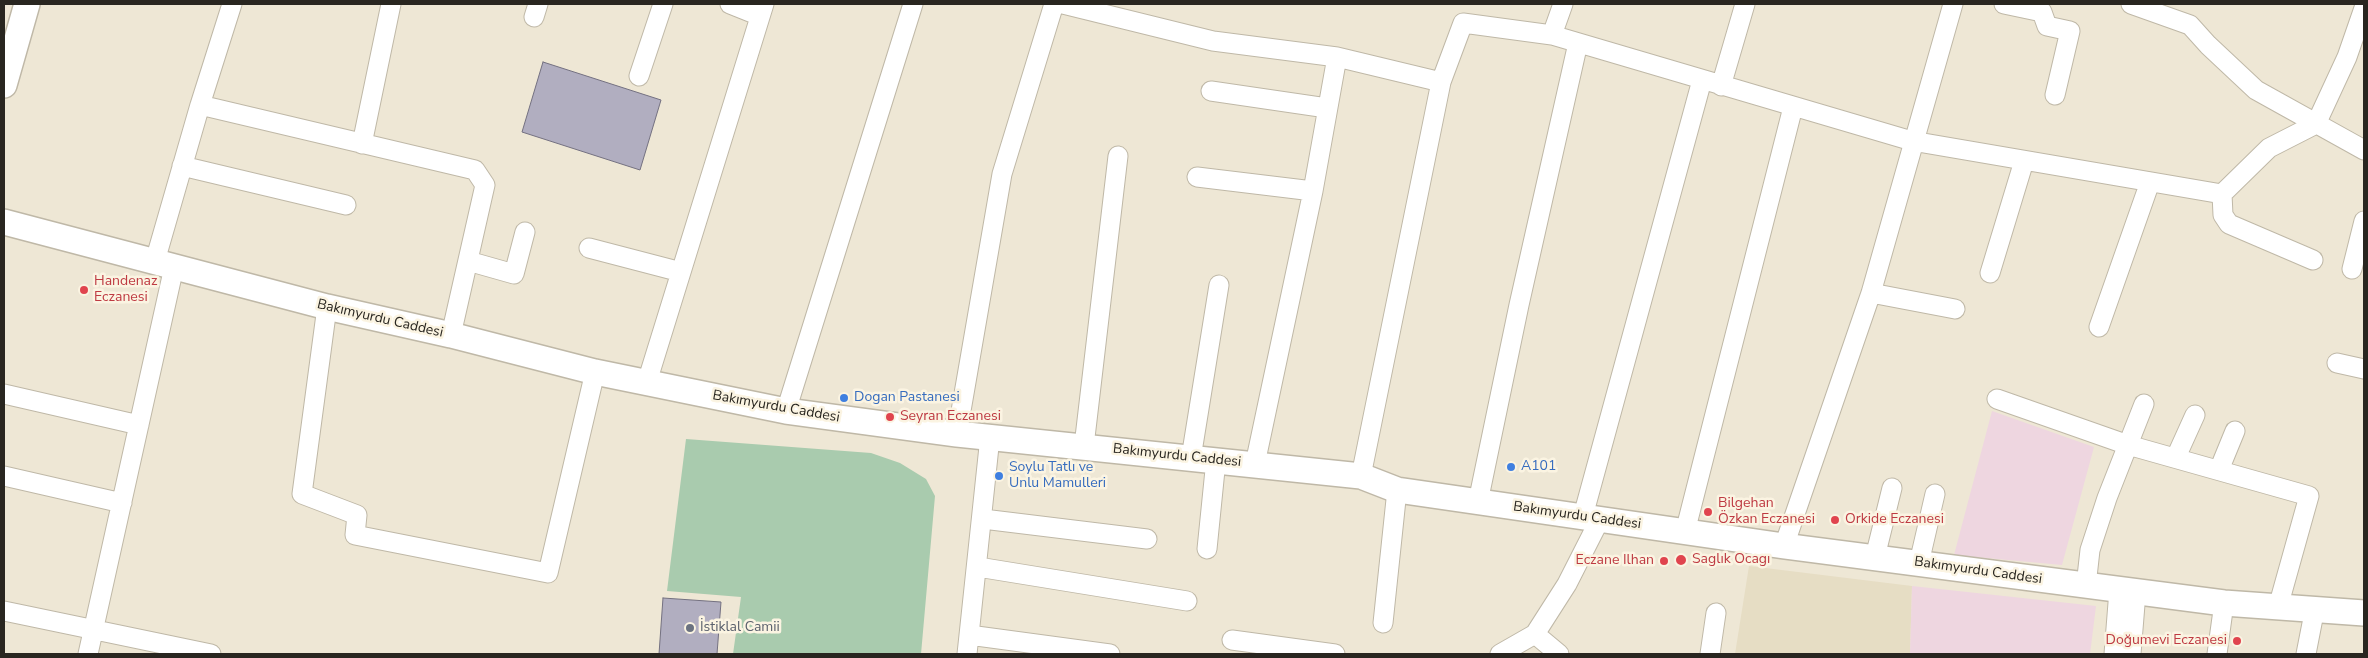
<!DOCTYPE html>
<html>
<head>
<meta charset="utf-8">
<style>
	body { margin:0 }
	#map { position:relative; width:2368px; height:658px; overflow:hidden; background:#eee7d5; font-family:"Nunito Sans",sans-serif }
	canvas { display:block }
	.frame { position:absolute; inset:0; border:5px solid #292620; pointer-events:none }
</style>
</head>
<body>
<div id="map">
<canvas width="2368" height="658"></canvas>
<div class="frame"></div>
</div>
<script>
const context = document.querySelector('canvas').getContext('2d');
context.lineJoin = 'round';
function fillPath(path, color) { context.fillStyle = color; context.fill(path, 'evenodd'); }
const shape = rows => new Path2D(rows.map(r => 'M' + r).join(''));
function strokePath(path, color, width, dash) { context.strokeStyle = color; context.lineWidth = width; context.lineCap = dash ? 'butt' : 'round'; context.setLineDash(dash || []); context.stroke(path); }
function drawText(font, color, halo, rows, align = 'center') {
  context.font = font + ' "Nunito Sans",sans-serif'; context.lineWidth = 5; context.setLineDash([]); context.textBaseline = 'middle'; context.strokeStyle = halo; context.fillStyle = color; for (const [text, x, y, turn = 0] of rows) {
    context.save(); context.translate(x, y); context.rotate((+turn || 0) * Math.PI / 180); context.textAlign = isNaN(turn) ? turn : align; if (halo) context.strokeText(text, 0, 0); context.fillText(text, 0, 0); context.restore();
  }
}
fillPath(shape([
	[1749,566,1912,586,1910,654,1735,654]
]), '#e6ddc4');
fillPath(shape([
	[1992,411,2094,447,2062,565,1954,555],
	[1912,586,2096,606,2090,654,1910,654]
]), '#eed6e0');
fillPath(shape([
	[686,439,871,453,900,463,926,479,935,496,921,654,733,654,741,597,667,591]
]), '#a9cbae');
const building = shape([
	[543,62,661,100,640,170,522,132,543,62],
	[663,598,721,602,717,654,659,654,663,598]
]);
fillPath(building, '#b1aec0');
strokePath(building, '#737080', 1);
const minor = shape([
	[730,4,760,16],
	[1063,4,1213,41,1337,57,1441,82],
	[2004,4,2042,12,2047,26,2070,31,2055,95],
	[2131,4,2190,25,2208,45,2256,90,2364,150],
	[534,17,538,4],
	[1552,35,1563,4],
	[639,76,663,4],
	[1721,86,1745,4],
	[1211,91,1327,108],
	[200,105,475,170,485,185,451,335],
	[362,144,391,4],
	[182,166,346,205],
	[1197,177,1313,191],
	[2222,194,2223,215,2229,224,2313,260],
	[589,248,681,272],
	[155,261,200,105,232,4],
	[468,261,514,274,525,232],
	[2352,269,2364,221],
	[1990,273,2024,161],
	[1871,293,1955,309],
	[327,307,302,494,357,515,355,535,548,573,595,372],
	[2099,327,2150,182],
	[2337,363,2364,369],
	[647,382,764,4],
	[4,394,139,425],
	[1997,399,2128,445,2309,496,2278,607],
	[786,411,913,4],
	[957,434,1002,174,1054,4],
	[1084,446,1118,156],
	[2176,457,2195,415],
	[1191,458,1219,285],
	[1255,464,1313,191,1337,57],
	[2219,470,2235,431],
	[4,476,122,503],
	[1361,476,1441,82,1463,23,1552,35,1912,141,2222,194,2269,148,2316,124,2347,57,2364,8],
	[1478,502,1519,305,1578,43],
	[1583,516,1702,80],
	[983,519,1147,539],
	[1685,532,1793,107],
	[1784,546,1871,293,1953,4],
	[1207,549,1216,460],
	[1875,557,1892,488],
	[1919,563,1935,494],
	[978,567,1187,601],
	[2086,586,2090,550,2107,498,2144,404],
	[4,611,211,654],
	[1383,623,1397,490],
	[1535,634,1559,654],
	[969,635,1110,654],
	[1232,640,1335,654],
	[88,654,174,267],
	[967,654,990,437],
	[1500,654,1535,634,1567,584,1600,519],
	[1710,654,1716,613],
	[2114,654,2119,590],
	[2131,654,2136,592],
	[2217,654,2224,603],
	[2306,654,2315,608]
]);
const major = shape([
	[4,85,27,4],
	[4,222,327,307,451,335,595,372,786,411,957,434,1361,476,1397,490,1784,546,2224,603,2364,613]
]);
strokePath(minor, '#bfb8a7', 21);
strokePath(major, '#bfb8a7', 28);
strokePath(minor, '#fff', 19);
strokePath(major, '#fff', 25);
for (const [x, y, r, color] of [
	[84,290,5,"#e0444e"],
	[844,398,5,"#3f7fe0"],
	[890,417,5,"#e0444e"],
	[1511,467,5,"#3f7fe0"],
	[999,476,5,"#3f7fe0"],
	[1708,512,5,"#e0444e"],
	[1835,520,5,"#e0444e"],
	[1681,560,6,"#e0444e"],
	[1664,561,5,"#e0444e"],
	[690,628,5,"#6b7280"],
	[2237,641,5,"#e0444e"]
]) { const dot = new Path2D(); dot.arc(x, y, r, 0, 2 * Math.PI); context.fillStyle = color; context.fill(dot); strokePath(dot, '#fbf4e2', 2); }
drawText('14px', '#be3a42', '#fbf4e2', [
	["Handenaz",94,282],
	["Eczanesi",94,298],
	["Seyran Eczanesi",900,417],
	["Bilgehan",1718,504],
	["Özkan Eczanesi",1718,520],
	["Orkide Eczanesi",1845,520],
	["Saglık Ocagı",1692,560],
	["Eczane Ilhan",1654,561,"right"],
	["Doğumevi Eczanesi",2227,641,"right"]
], 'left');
drawText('14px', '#292620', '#fbf4e2', [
	["Bakımyurdu Caddesi",380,319,13],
	["Bakımyurdu Caddesi",776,407,10],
	["Bakımyurdu Caddesi",1177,456,6],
	["Bakımyurdu Caddesi",1577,516,8],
	["Bakımyurdu Caddesi",1978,571,8]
]);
drawText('14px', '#366cbe', '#fbf4e2', [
	["Dogan Pastanesi",854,398],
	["A101",1521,467],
	["Soylu Tatlı ve",1009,468],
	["Unlu Mamulleri",1009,484]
], 'left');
drawText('14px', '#5b616d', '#fbf4e2', [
	["İstiklal Camii",700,628]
], 'left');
</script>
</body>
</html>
